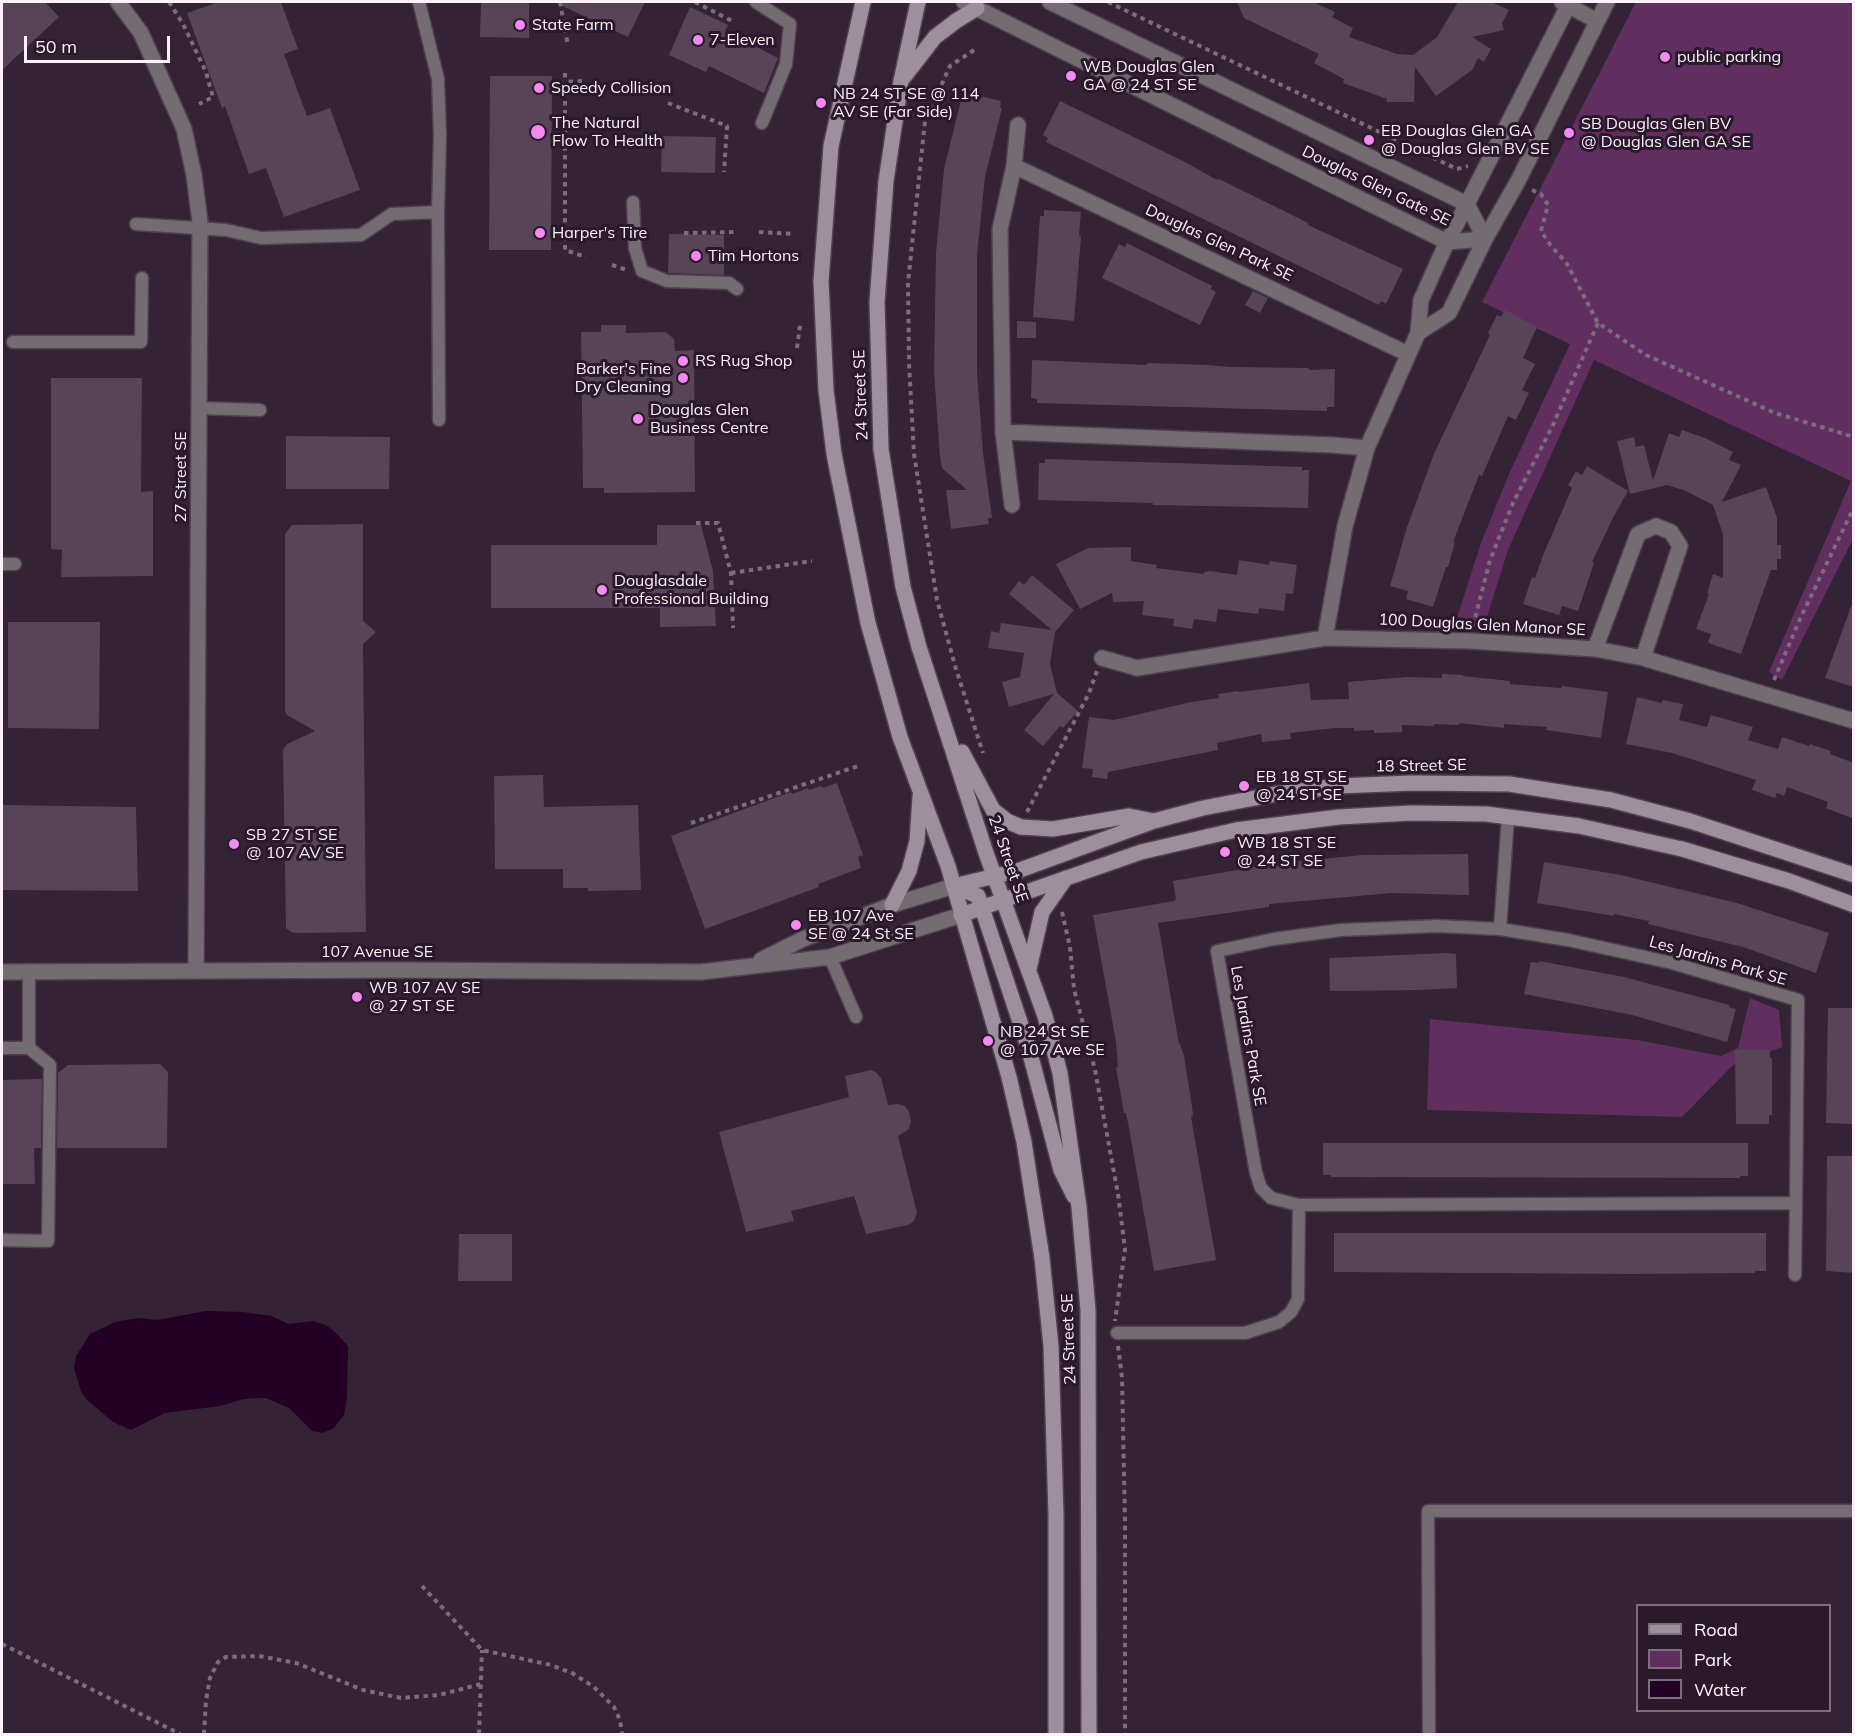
<!DOCTYPE html>
<html>
<head>
<meta charset="utf-8">
<style>
	body { margin:0 }
	#map { position:relative; width:1855px; height:1736px; overflow:hidden; background:#342334; font-family:Mulish,sans-serif }
	canvas { display:block }
	.frame { position:absolute; inset:0; border:3px solid #fcf0fb; pointer-events:none }
	.legend { position:absolute; left:1636px; top:1604px; width:195px; height:108px; box-sizing:border-box; background:#2a192a; border:2px solid #7e6f7e; margin:0; padding:8px 10px; list-style:none; font-size:18px; color:#fcf0fb }
	.legend li { display:flex; align-items:center; gap:12px; height:30px }
	.legend b { width:30px; border:2px solid #7e6f7e }
	.scale { position:absolute; left:24px; top:36px; width:146px; height:27px; box-sizing:border-box; border:3px solid #fcf0fb; border-top:0; padding-left:8px; font-size:18px; line-height:21px; white-space:nowrap; color:#fcf0fb; -webkit-text-stroke:4px #2a192a; paint-order:stroke }
</style>
</head>
<body>
<div id="map">
<canvas width="1855" height="1736"></canvas>
<div class="frame"></div>
<ul class="legend">
<li><b style="height:8px;background:#9e8f9d"></b>Road</li>
<li><b style="height:16px;background:#602f60"></b>Park</li>
<li><b style="height:16px;background:#230024"></b>Water</li>
</ul>
<div class="scale">50 m</div>
</div>
<script>
const context = document.querySelector('canvas').getContext('2d');
context.lineJoin = 'round';
function fillPath(path, color) { context.fillStyle = color; context.fill(path, 'evenodd'); }
const shape = rows => new Path2D(rows.map(r => 'M' + r).join(''));
function strokePath(path, color, width, dash) { context.strokeStyle = color; context.lineWidth = width; context.lineCap = dash ? 'butt' : 'round'; context.setLineDash(dash || []); context.stroke(path); }
function drawText(font, color, halo, rows, align = 'center') {
  context.font = font + ' Mulish,sans-serif'; context.lineWidth = 6; context.setLineDash([]); context.textBaseline = 'middle'; context.strokeStyle = halo; context.fillStyle = color; for (const [text, x, y, turn = 0] of rows) {
    context.save(); context.translate(x, y); context.rotate((+turn || 0) * Math.PI / 180); context.textAlign = isNaN(turn) ? turn : align; if (halo) context.strokeText(text, 0, 0); context.fillText(text, 0, 0); context.restore();
  }
}
fillPath(shape([
	[1636,2,1853,2,1853,539,1782,680,1769,672,1851,481,1594,360,1508,550,1485,623,1456,621,1481,543,1509,474,1570,344,1482,302],
	[1750,998,1779,1010,1782,1047,1733,1065,1682,1117,1427,1110,1430,1019,1637,1040,1721,1056,1738,1048]
]), '#602f60');
fillPath(shape([
	[206,1311,243,1312,272,1316,288,1324,313,1321,326,1325,334,1331,348,1346,347,1398,344,1415,334,1428,322,1433,312,1431,289,1408,266,1398,258,1398,244,1399,220,1406,165,1413,131,1430,113,1422,87,1400,81,1391,74,1368,76,1356,90,1334,115,1322,139,1318,157,1320]
]), '#230024');
fillPath(shape([
	[2,2,45,2,59,17,2,70],
	[219,2,281,2,298,49,284,54,307,116,330,108,360,190,284,217,266,168,249,174,225,106,222,108,187,13],
	[481,2,529,2,529,38,480,37],
	[554,2,645,2,628,37],
	[1237,2,1313,2,1335,12,1332,17,1353,28,1349,37,1397,54,1413,55,1437,37,1458,2,1491,2,1509,10,1502,23,1504,30,1472,37,1491,49,1484,62,1478,58,1472,70,1436,96,1415,67,1414,102,1387,102,1387,99,1343,83,1344,79,1314,63,1319,54,1244,18],
	[690,7,728,25,725,31,778,58,764,93,709,66,706,72,669,55],
	[490,76,552,76,551,250,489,250],
	[963,92,1001,101,1000,108,1002,108,985,177,977,255,977,372,983,453,992,518,988,518,989,524,951,529,946,490,967,490,942,468,940,457,934,372,936,253,944,169],
	[1060,101,1185,162,1217,180,1219,179,1288,213,1308,223,1308,225,1403,269,1386,304,1381,301,1379,305,1046,142,1048,138,1043,135],
	[662,136,716,137,715,173,661,172],
	[1044,210,1081,212,1079,236,1081,237,1074,321,1033,317,1040,216,1044,216],
	[669,234,724,235,724,275,668,273],
	[1127,243,1212,286,1211,289,1216,292,1200,325,1102,278,1119,244,1125,247],
	[1253,291,1268,298,1260,313,1245,305],
	[1505,310,1537,327,1523,358,1535,364,1522,390,1529,393,1516,420,1508,416,1482,476,1479,475,1453,542,1455,542,1448,567,1446,567,1433,607,1406,599,1408,591,1390,586,1407,527,1434,454,1490,335,1488,333,1497,315,1501,317],
	[1017,321,1036,322,1036,338,1017,338],
	[601,325,626,325,626,333,666,332,674,339,675,351,694,350,695,492,604,493,604,488,583,488,581,332,601,332],
	[1032,360,1147,365,1147,363,1207,365,1230,367,1308,368,1310,370,1335,369,1334,407,1327,407,1327,411,1037,403,1037,399,1031,398],
	[51,378,142,378,141,492,153,491,153,576,61,577,62,550,51,549],
	[1682,430,1705,438,1733,452,1729,460,1741,465,1722,502,1766,487,1777,518,1777,545,1781,545,1781,559,1777,559,1777,570,1771,570,1741,654,1711,644,1708,642,1711,634,1696,629,1709,594,1707,593,1713,574,1723,578,1723,534,1713,505,1686,491,1667,485,1630,494,1617,441,1634,437,1636,447,1644,445,1653,481,1669,433,1679,437],
	[286,436,390,437,389,489,286,489],
	[1045,459,1302,467,1302,470,1309,470,1308,508,1153,505,1153,503,1038,500,1039,463,1045,463],
	[1587,466,1628,491,1614,516,1592,562,1594,563,1578,611,1562,606,1559,615,1523,604,1532,577,1535,578,1544,553,1572,488,1568,485,1576,471,1582,475],
	[363,524,363,621,376,632,363,644,366,932,297,933,291,932,286,928,283,750,287,744,315,731,287,715,285,711,285,534,292,525],
	[657,525,701,525,713,571,716,626,660,627,660,608,491,608,491,545,657,545],
	[1131,547,1131,561,1157,565,1156,568,1204,574,1204,572,1210,571,1237,575,1239,560,1269,565,1270,561,1297,565,1293,594,1286,593,1284,611,1259,608,1258,614,1218,609,1216,622,1194,619,1192,629,1173,626,1174,619,1142,615,1144,601,1113,602,1112,593,1080,609,1056,564,1088,548],
	[1032,575,1074,610,1055,632,1050,664,1057,693,1078,711,1063,728,1060,726,1043,746,1024,730,1054,694,1009,707,1002,682,1020,677,1024,653,988,648,991,631,999,633,1001,623,1052,630,1009,594,1019,581,1024,585],
	[1852,604,1854,604,1854,687,1825,678],
	[8,622,100,622,99,729,8,728],
	[1442,674,1463,675,1463,676,1510,681,1510,684,1561,688,1562,686,1608,692,1601,738,1546,730,1547,727,1504,724,1504,728,1459,723,1459,725,1434,724,1434,726,1402,725,1402,732,1374,733,1374,730,1354,731,1354,728,1335,728,1290,733,1291,739,1262,742,1261,734,1217,743,1218,750,1108,772,1107,779,1092,777,1093,769,1082,768,1089,717,1114,720,1191,702,1219,698,1218,694,1238,691,1239,692,1309,683,1311,700,1349,699,1348,682,1406,677,1442,678],
	[1637,697,1662,703,1662,700,1683,704,1679,720,1707,727,1711,715,1753,727,1748,740,1778,749,1782,737,1809,746,1810,744,1831,751,1830,754,1854,763,1854,819,1826,808,1828,802,1787,787,1784,796,1777,793,1775,798,1752,790,1756,780,1672,753,1626,744],
	[543,775,544,807,638,805,641,890,588,891,588,888,563,888,563,869,495,869,494,776],
	[837,783,863,855,858,857,861,868,818,884,819,887,705,929,671,836,791,792,792,794,808,788,809,790,821,786,822,788],
	[2,805,136,807,138,891,2,890],
	[1468,854,1469,895,1391,893,1314,900,1269,904,1269,907,1158,923,1179,1044,1180,1044,1184,1056,1192,1106,1193,1116,1191,1117,1216,1260,1154,1271,1129,1128,1126,1113,1124,1113,1116,1068,1118,1067,1116,1042,1093,915,1174,901,1176,899,1173,881,1272,864,1362,855],
	[1544,862,1621,875,1737,903,1829,933,1816,973,1743,947,1648,924,1649,921,1614,914,1614,916,1537,903],
	[1448,953,1456,954,1457,988,1419,990,1330,991,1329,958],
	[1539,961,1624,977,1729,1005,1729,1007,1736,1009,1727,1042,1632,1015,1524,994,1531,962,1539,963],
	[1828,1008,1854,1008,1854,1124,1826,1123],
	[1735,1050,1770,1050,1770,1058,1772,1058,1772,1115,1769,1115,1769,1124,1736,1124],
	[160,1064,168,1072,167,1148,57,1148,58,1073,68,1065],
	[871,1070,876,1072,881,1078,888,1105,898,1104,905,1106,909,1112,911,1121,909,1129,898,1136,917,1213,914,1221,908,1225,866,1234,854,1196,791,1211,794,1221,746,1232,719,1132,849,1097,845,1076],
	[42,1079,41,1148,34,1148,35,1184,2,1184,2,1080],
	[1323,1143,1748,1143,1748,1176,1740,1176,1740,1178,1331,1177,1331,1175,1323,1175],
	[1827,1156,1854,1156,1854,1273,1826,1271],
	[1334,1233,1766,1233,1766,1271,1755,1271,1755,1273,1631,1274,1334,1272],
	[459,1234,512,1234,512,1281,458,1281]
]), '#574457');
const service = shape([
	[419,2,438,79,440,135,438,212,439,420],
	[756,2,790,24,786,64,762,123],
	[633,202,635,248,642,271,667,281,729,283,737,289],
	[136,224,226,230,261,238,361,235,392,214,438,212],
	[13,342,141,342,142,278],
	[199,408,260,410],
	[2,564,15,564],
	[1500,929,1508,817],
	[830,957,856,1017],
	[2,1048,29,1048,29,972],
	[2,1240,48,1241,50,1065,29,1048],
	[1795,1275,1796,1203,1798,1000,1672,963,1568,940,1500,929,1437,926,1341,930,1274,939,1217,951,1256,1173,1261,1188,1271,1198,1299,1205,1796,1203],
	[1117,1333,1245,1333,1279,1322,1291,1312,1298,1299,1299,1205],
	[1429,1734,1428,1511,1854,1511]
]);
const minor = shape([
	[1562,2,1597,21],
	[1014,166,1018,125],
	[1418,333,1449,313,1485,239],
	[1003,432,1012,505],
	[1367,448,1332,445,1003,432,1000,229,1014,166,1408,354],
	[1325,638,1345,526,1367,448,1418,333,1421,300,1447,242,1467,204],
	[1595,649,1638,534,1656,526,1671,532,1680,546,1643,658],
	[1102,658,1137,668,1325,638,1470,641,1595,649,1643,658,1854,721],
	[2,972,196,971,200,222,194,175,184,129,141,33,118,2]
]);
const tertiary = shape([
	[964,2,1447,242,1485,239],
	[1050,2,1467,204,1485,239],
	[1467,204,1570,2],
	[1485,239,1518,181,1607,2],
	[761,960,803,939,892,905,954,886],
	[196,971,393,970,701,972,830,957,961,915]
]);
const secondary = shape([
	[863,2,831,146,821,281,826,390,834,454,868,623,900,737,948,866,1009,1077,1024,1142,1042,1258,1051,1346,1056,1516,1056,1734],
	[918,2,901,81,886,181,877,302,881,449,903,587,919,647,986,853,1045,1016,1060,1073,1079,1207,1088,1310,1089,1734],
	[904,77,935,37,956,21,977,8],
	[962,752,993,810,1007,821,1021,827,1053,829,1129,816,1154,821],
	[954,886,1020,870,1154,821,1203,808,1276,794,1339,786,1412,783,1509,784,1611,800,1690,821,1854,875],
	[954,886,978,896,1028,1046,1061,1170,1074,1196],
	[892,905,909,871,917,841,920,797],
	[961,915,1141,852,1236,830,1339,817,1411,813,1486,814,1579,826,1682,849,1789,881,1854,905],
	[1029,969,1042,912,1066,878]
]);
strokePath(service, '#504050', 15);
strokePath(minor, '#504050', 18);
strokePath(tertiary, '#504050', 18);
strokePath(secondary, '#504050', 18);
strokePath(shape([
	[169,2,183,24,206,72,213,97,199,104],
	[560,2,568,46],
	[695,2,734,22],
	[1108,2,1457,169,1468,166],
	[974,50,950,66,925,121,908,283,909,363,914,454,937,600,956,669,983,753],
	[565,73,565,82],
	[582,81,565,82,565,250,586,257],
	[615,81,645,93],
	[668,103,727,126,724,172],
	[1532,190,1541,194,1548,205,1541,231,1551,246,1566,262,1598,323,1646,355,1775,413,1854,437],
	[759,232,795,234],
	[684,233,738,232],
	[612,265,627,270],
	[797,348,800,325],
	[696,523,718,523,731,573,733,628],
	[731,573,812,561],
	[1473,626,1490,560,1513,503,1552,427,1598,323],
	[1774,680,1800,619,1854,507],
	[1027,812,1089,693,1097,671],
	[691,823,861,765],
	[1062,912,1070,947,1074,989,1095,1070,1118,1194,1125,1249,1115,1321],
	[1118,1346,1122,1378,1125,1523,1125,1734],
	[422,1586,482,1650,551,1665,572,1673,594,1687,614,1707,620,1720,622,1734],
	[2,1644,180,1734],
	[204,1734,206,1700,210,1678,218,1662,226,1657,259,1656,296,1663,363,1690,401,1698,439,1695,481,1684],
	[479,1734,482,1650]
]), '#7c6d7c', 4, [4.5, 4.5]);
strokePath(service, '#746b73', 12);
strokePath(minor, '#746b73', 15);
strokePath(tertiary, '#746b73', 15);
strokePath(secondary, '#9e8f9d', 15);
for (const [x, y, r, color] of [
	[520,25,6,"#f28af2"],
	[698,40,6,"#f28af2"],
	[1665,57,6,"#f28af2"],
	[1071,76,6,"#f28af2"],
	[539,88,6,"#f28af2"],
	[821,103,6,"#f28af2"],
	[538,132,8,"#f28af2"],
	[1569,133,6,"#f28af2"],
	[1369,140,6,"#f28af2"],
	[540,233,6,"#f28af2"],
	[696,256,6,"#f28af2"],
	[683,361,6,"#f28af2"],
	[683,378,6,"#f28af2"],
	[638,419,6,"#f28af2"],
	[602,590,6,"#f28af2"],
	[1244,786,6,"#f28af2"],
	[234,844,6,"#f28af2"],
	[1225,852,6,"#f28af2"],
	[796,925,6,"#f28af2"],
	[357,997,6,"#f28af2"],
	[988,1041,6,"#f28af2"]
]) { const dot = new Path2D(); dot.arc(x, y, r, 0, 2 * Math.PI); context.fillStyle = color; context.fill(dot); strokePath(dot, '#2a192a', 2); }
drawText('16px', '#fcf0fb', '#2a192a', [
	["State Farm",532,25],
	["7-Eleven",710,40],
	["public parking",1677,57],
	["WB Douglas Glen",1083,67],
	["GA @ 24 ST SE",1083,85],
	["Speedy Collision",551,88],
	["NB 24 ST SE @ 114",833,94],
	["AV SE (Far Side)",833,112],
	["The Natural",552,123],
	["Flow To Health",552,141],
	["SB Douglas Glen BV",1581,124],
	["@ Douglas Glen GA SE",1581,142],
	["EB Douglas Glen GA",1381,131],
	["@ Douglas Glen BV SE",1381,149],
	["Harper's Tire",552,233],
	["Tim Hortons",708,256],
	["RS Rug Shop",695,361],
	["Barker's Fine",671,369,"right"],
	["Dry Cleaning",671,387,"right"],
	["Douglas Glen",650,410],
	["Business Centre",650,428],
	["Douglasdale",614,581],
	["Professional Building",614,599],
	["EB 18 ST SE",1256,777],
	["@ 24 ST SE",1256,795],
	["SB 27 ST SE",246,835],
	["@ 107 AV SE",246,853],
	["WB 18 ST SE",1237,843],
	["@ 24 ST SE",1237,861],
	["EB 107 Ave",808,916],
	["SE @ 24 St SE",808,934],
	["WB 107 AV SE",369,988],
	["@ 27 ST SE",369,1006],
	["NB 24 St SE",1000,1032],
	["@ 107 Ave SE",1000,1050]
], 'left');
drawText('16px', '#fcf0fb', '#2a192a', [
	["Douglas Glen Gate SE",1376,186,26],
	["Douglas Glen Park SE",1219,243,25],
	["24 Street SE",861,395,-92],
	["27 Street SE",181,477,-90],
	["100 Douglas Glen Manor SE",1482,625,3],
	["18 Street SE",1421,766,-1],
	["24 Street SE",1008,859,71],
	["107 Avenue SE",377,952],
	["Les Jardins Park SE",1718,961,16],
	["Les Jardins Park SE",1248,1036,80],
	["24 Street SE",1069,1339,-92]
]);
</script>
</body>
</html>
